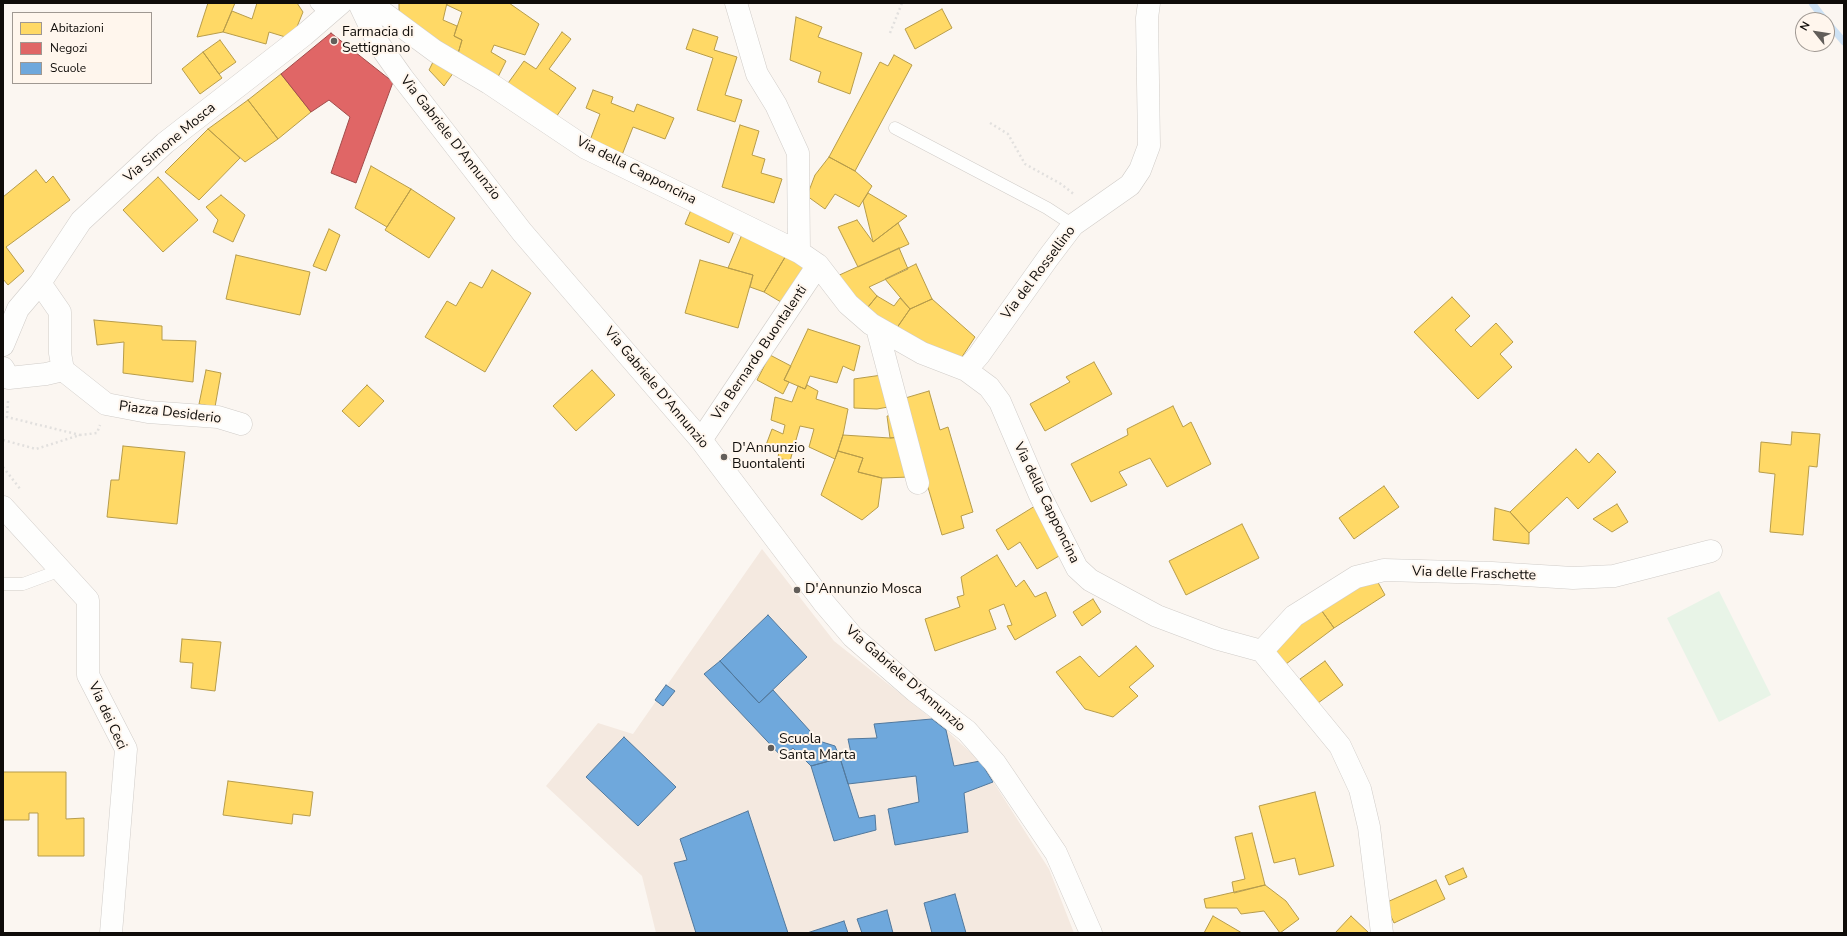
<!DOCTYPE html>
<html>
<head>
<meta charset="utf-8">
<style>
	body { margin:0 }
	#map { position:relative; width:1847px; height:936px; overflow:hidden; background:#fbf6f1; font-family:"Nunito Sans",sans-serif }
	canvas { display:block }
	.frame { position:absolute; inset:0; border:4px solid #0f0c09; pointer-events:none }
	.legend { position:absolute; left:12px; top:12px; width:140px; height:72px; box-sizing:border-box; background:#fff6ed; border:1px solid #9f9892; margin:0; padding:5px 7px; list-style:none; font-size:12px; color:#0f0c09 }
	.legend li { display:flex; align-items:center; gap:8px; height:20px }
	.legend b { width:20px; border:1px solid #9f9892 }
	.north { position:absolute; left:1795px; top:12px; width:40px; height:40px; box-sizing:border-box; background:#fff6ed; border:1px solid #9f9892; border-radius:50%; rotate:300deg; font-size:11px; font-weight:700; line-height:16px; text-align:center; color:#0f0c09 }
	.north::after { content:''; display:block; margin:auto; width:14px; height:18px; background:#625e5a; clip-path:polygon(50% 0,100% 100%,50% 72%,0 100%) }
</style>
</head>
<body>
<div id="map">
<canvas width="1847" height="936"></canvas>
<div class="frame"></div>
<ul class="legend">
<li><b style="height:11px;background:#ffd966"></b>Abitazioni</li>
<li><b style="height:11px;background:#e06666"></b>Negozi</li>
<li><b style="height:11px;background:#6fa8dc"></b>Scuole</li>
</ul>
<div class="north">N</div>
</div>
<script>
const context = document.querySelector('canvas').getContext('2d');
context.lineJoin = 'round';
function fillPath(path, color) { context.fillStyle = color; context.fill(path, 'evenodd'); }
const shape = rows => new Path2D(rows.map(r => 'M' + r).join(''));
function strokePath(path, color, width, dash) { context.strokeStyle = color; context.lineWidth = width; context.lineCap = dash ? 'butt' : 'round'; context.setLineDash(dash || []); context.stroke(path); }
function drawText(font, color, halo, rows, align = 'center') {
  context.font = font + ' "Nunito Sans",sans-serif'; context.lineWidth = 4; context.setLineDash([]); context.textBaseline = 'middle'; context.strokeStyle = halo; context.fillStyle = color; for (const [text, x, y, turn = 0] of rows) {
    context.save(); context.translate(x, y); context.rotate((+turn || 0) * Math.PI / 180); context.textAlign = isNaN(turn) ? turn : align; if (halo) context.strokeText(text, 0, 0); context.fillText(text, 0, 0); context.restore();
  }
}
fillPath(shape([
	[762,549,834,641,946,730,980,761,1049,869,1074,933,656,933,642,876,546,786,598,723,633,734]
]), '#f4e9e0');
fillPath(shape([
	[1719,591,1771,695,1719,722,1667,618]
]), '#e8f4e7');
const homes = shape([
	[208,3,235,3,223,32,197,37,208,3],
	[257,3,297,3,303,12,292,39,269,32,266,44,223,32,232,11,252,19,257,3],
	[399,3,447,3,443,20,457,26,454,36,462,40,457,57,399,19,399,3],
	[447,3,509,3,539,24,525,55,494,45,491,52,506,61,497,79,457,57,462,40,454,36,462,12,447,5,447,3],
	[942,9,952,28,915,49,905,29,942,9],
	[796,17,822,27,818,37,862,53,850,94,818,82,821,72,790,60,796,17],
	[693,29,718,37,714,50,737,57,725,95,742,100,735,122,697,110,713,58,686,49,693,29],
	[562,32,571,39,549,69,576,88,554,120,506,86,524,61,536,69,562,32],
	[220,40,236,62,219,74,203,52,220,40],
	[203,52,222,78,200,94,182,69,203,52],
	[894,55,912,65,855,171,829,157,880,62,888,66,894,55],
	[436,56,456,69,444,86,429,70,436,56],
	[281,74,311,112,278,139,248,100,281,74],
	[593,90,613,97,611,103,634,112,637,104,674,118,665,139,633,127,622,155,589,143,600,114,586,108,593,90],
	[248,100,278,139,245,162,208,129,248,100],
	[740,125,759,131,752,155,765,159,761,173,782,179,774,203,722,187,740,125],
	[208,129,240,158,199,200,165,172,208,129],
	[829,157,855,171,872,186,859,207,835,194,825,209,807,196,815,175,829,157],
	[371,166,411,189,387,227,355,208,371,166],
	[36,170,46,183,53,176,70,200,6,247,24,271,8,285,3,279,3,197,36,170],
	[158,177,198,220,163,252,123,210,158,177],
	[411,189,455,218,429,258,385,230,411,189],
	[868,193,907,216,873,242,863,201,868,193],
	[221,195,245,215,233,242,213,232,218,220,206,207,221,195],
	[691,210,735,229,729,243,685,224,691,210],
	[857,220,873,242,898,223,909,244,858,267,838,227,857,220],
	[329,229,340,235,326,271,313,266,329,229],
	[743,232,787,254,764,292,750,287,753,275,728,268,743,232],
	[899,248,908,269,869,287,877,296,864,312,835,277,899,248],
	[787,254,808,266,786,305,764,292,787,254],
	[236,255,310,272,300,315,226,299,236,255],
	[700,260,753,275,738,328,685,313,700,260],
	[916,264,932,299,910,309,885,279,916,264],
	[492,270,531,293,485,372,425,337,447,301,456,306,470,282,482,288,492,270],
	[877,296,894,306,900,298,910,309,894,332,864,312,877,296],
	[1452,297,1470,316,1455,330,1471,347,1496,323,1513,342,1500,354,1512,367,1478,399,1414,332,1452,297],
	[932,299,975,337,958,363,894,332,910,309,932,299],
	[94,320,162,326,162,340,196,341,193,382,123,373,124,342,97,345,94,320],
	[808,329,860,346,854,371,843,366,837,383,810,376,805,389,784,380,808,329],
	[770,355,791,366,784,380,789,382,783,394,757,380,770,355],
	[1094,362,1112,394,1045,431,1030,404,1070,382,1066,377,1094,362],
	[206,370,221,373,215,407,199,404,206,370],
	[592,370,615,395,576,431,553,406,592,370],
	[882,375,894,406,877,409,854,408,854,379,882,375],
	[367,385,384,401,359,427,342,411,367,385],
	[807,385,818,391,816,399,848,409,843,435,835,459,809,447,814,429,800,426,790,461,778,458,779,450,766,445,772,429,783,434,785,425,771,420,775,397,792,402,798,386,805,389,807,385],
	[929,391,940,430,948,427,973,512,961,516,964,528,942,535,902,399,929,391],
	[1173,406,1183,427,1191,422,1211,464,1167,487,1150,458,1119,472,1127,485,1091,502,1071,464,1128,435,1127,429,1173,406],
	[898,415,901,437,890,438,887,416,898,415],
	[1792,432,1820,434,1817,467,1809,466,1803,535,1770,532,1775,474,1759,472,1761,442,1791,445,1792,432],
	[843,435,890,438,901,437,910,477,882,478,858,472,863,458,838,451,843,435],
	[123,446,185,452,177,524,107,517,111,480,119,480,123,446],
	[1576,449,1589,463,1598,453,1616,472,1578,509,1567,497,1529,533,1510,512,1576,449],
	[838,451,863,458,858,472,882,478,878,507,862,520,821,495,838,451],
	[1384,486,1399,507,1354,539,1339,518,1384,486],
	[1617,504,1628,522,1612,532,1593,519,1617,504],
	[1035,506,1064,553,1037,569,1020,542,1008,550,996,530,1035,506],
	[1495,508,1510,512,1529,533,1529,544,1493,540,1495,508],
	[1242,524,1259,558,1186,595,1169,561,1242,524],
	[997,555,1016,587,1024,580,1035,597,1046,592,1056,616,1015,640,1007,626,1012,625,1004,604,989,610,996,629,935,651,925,619,960,607,957,597,964,595,961,577,997,555],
	[1375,577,1385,595,1334,628,1319,607,1375,577],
	[1093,599,1101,612,1082,626,1073,612,1093,599],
	[1319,607,1334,628,1286,664,1271,648,1319,607],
	[182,639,221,642,215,691,191,688,193,663,180,662,182,639],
	[1136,646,1154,666,1129,687,1138,696,1113,717,1085,709,1056,672,1080,656,1099,677,1136,646],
	[1325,661,1343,685,1318,703,1300,679,1325,661],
	[3,772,66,772,66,819,84,818,84,856,38,856,38,813,29,813,29,820,3,820,3,772],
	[228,781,313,792,310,816,293,814,292,824,223,815,228,781],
	[1315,792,1334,866,1299,875,1295,858,1274,863,1259,806,1315,792],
	[1252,833,1265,885,1234,893,1232,882,1245,879,1235,837,1252,833],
	[1463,868,1467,877,1449,885,1445,876,1463,868],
	[1436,880,1445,899,1394,923,1385,903,1436,880],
	[1265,885,1286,901,1299,919,1280,933,1264,911,1241,914,1237,908,1206,908,1204,899,1265,885],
	[1213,916,1242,933,1204,933,1213,916],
	[1351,916,1369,933,1335,933,1351,916]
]);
fillPath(homes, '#ffd966');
strokePath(homes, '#b79c4a', 1);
const shops = shape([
	[331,33,393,82,356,183,331,173,350,117,329,100,311,112,281,74,331,33]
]);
fillPath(shops, '#e06666');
strokePath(shops, '#a14b4a', 1);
const schools = shape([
	[768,615,807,657,759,703,720,661,768,615],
	[720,661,759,703,773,690,819,741,835,746,840,758,811,766,793,748,782,757,704,674,720,661],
	[666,685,675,691,663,706,655,700,666,685],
	[932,719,946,730,954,766,980,761,993,782,964,793,968,832,895,845,888,809,919,802,916,776,848,784,840,758,852,758,848,739,877,738,874,724,932,719],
	[624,737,676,787,638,826,586,777,624,737],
	[840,758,859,818,875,815,876,830,834,841,811,766,840,758],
	[748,811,788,933,696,933,674,863,687,860,680,839,748,811],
	[955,894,966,933,932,933,924,903,955,894],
	[887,910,893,933,862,933,857,919,887,910],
	[844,921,848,933,807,933,844,921]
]);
fillPath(schools, '#6fa8dc');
strokePath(schools, '#52799d', 1);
strokePath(shape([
	[1812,3,1825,20],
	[1827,22,1844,42]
]), '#cee2f4', 7);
const service = shape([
	[316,3,327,15],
	[895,128,1047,208,1073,225],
	[3,584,23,584,61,570]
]);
const minor = shape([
	[370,3,435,51,489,83,586,148,799,252,818,265,848,304,871,324,922,353,966,370,989,387,1000,402,1039,493,1077,568,1090,580,1157,616,1218,639,1262,651,1340,746,1360,789,1369,827,1382,933],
	[736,3,757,74,776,105,798,153,799,252],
	[40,283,60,312,60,353,63,370,106,404,148,412,218,417,241,424],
	[877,328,918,483],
	[3,345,18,309,40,283,81,221,165,143,304,35,341,3],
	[3,368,9,378,46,374,63,370],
	[966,370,979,355,1048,258,1073,225,1130,185,1140,170,1149,146,1147,18,1149,3],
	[701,440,818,265],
	[3,507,88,600,88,675,126,749,111,933],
	[1262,651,1294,616,1356,577,1384,570,1492,573,1573,578,1614,576,1711,551]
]);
const tertiary = shape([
	[359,3,378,43,402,77,522,232,701,440,824,603,853,637,915,691,967,731,995,763,1056,853,1091,933]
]);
strokePath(service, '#d0ccc8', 13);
strokePath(minor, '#d0ccc8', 23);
strokePath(tertiary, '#d0ccc8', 23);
strokePath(shape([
	[890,33,902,3],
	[990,123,1008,134,1025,164,1061,184,1075,195],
	[8,401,7,417,80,435],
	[3,440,36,449,80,435,97,433,100,425],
	[3,467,21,490]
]), '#e2e0de', 2.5, [2, 3]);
strokePath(service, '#fefefd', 12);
strokePath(minor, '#fefefd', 22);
strokePath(tertiary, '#fefefd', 22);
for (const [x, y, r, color] of [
	[334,41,4,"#625e5a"],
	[724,457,4,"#625e5a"],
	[797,590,4,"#625e5a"],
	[771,748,4,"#625e5a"]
]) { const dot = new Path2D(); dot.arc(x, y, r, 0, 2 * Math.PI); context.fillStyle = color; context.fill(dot); strokePath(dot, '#fff6ed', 1.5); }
drawText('14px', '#0f0c09', '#fff6ed', [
	["Farmacia di",342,33],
	["Settignano",342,49],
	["D'Annunzio",732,449],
	["Buontalenti",732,465],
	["D'Annunzio Mosca",805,590],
	["Scuola",779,740],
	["Santa Marta",779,756]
], 'left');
drawText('14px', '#0f0c09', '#fff6ed', [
	["Via Gabriele D'Annunzio",450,138,52],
	["Via Simone Mosca",170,143,-40],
	["Via della Capponcina",636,171,27],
	["Via del Rossellino",1039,273,-53],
	["Via Bernardo Buontalenti",760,353,-56],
	["Via Gabriele D'Annunzio",656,388,50],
	["Piazza Desiderio",170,413,7],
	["Via della Capponcina",1046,503,64],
	["Via delle Fraschette",1474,574,2],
	["Via Gabriele D'Annunzio",905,679,41],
	["Via dei Ceci",107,716,65]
]);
</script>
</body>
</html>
